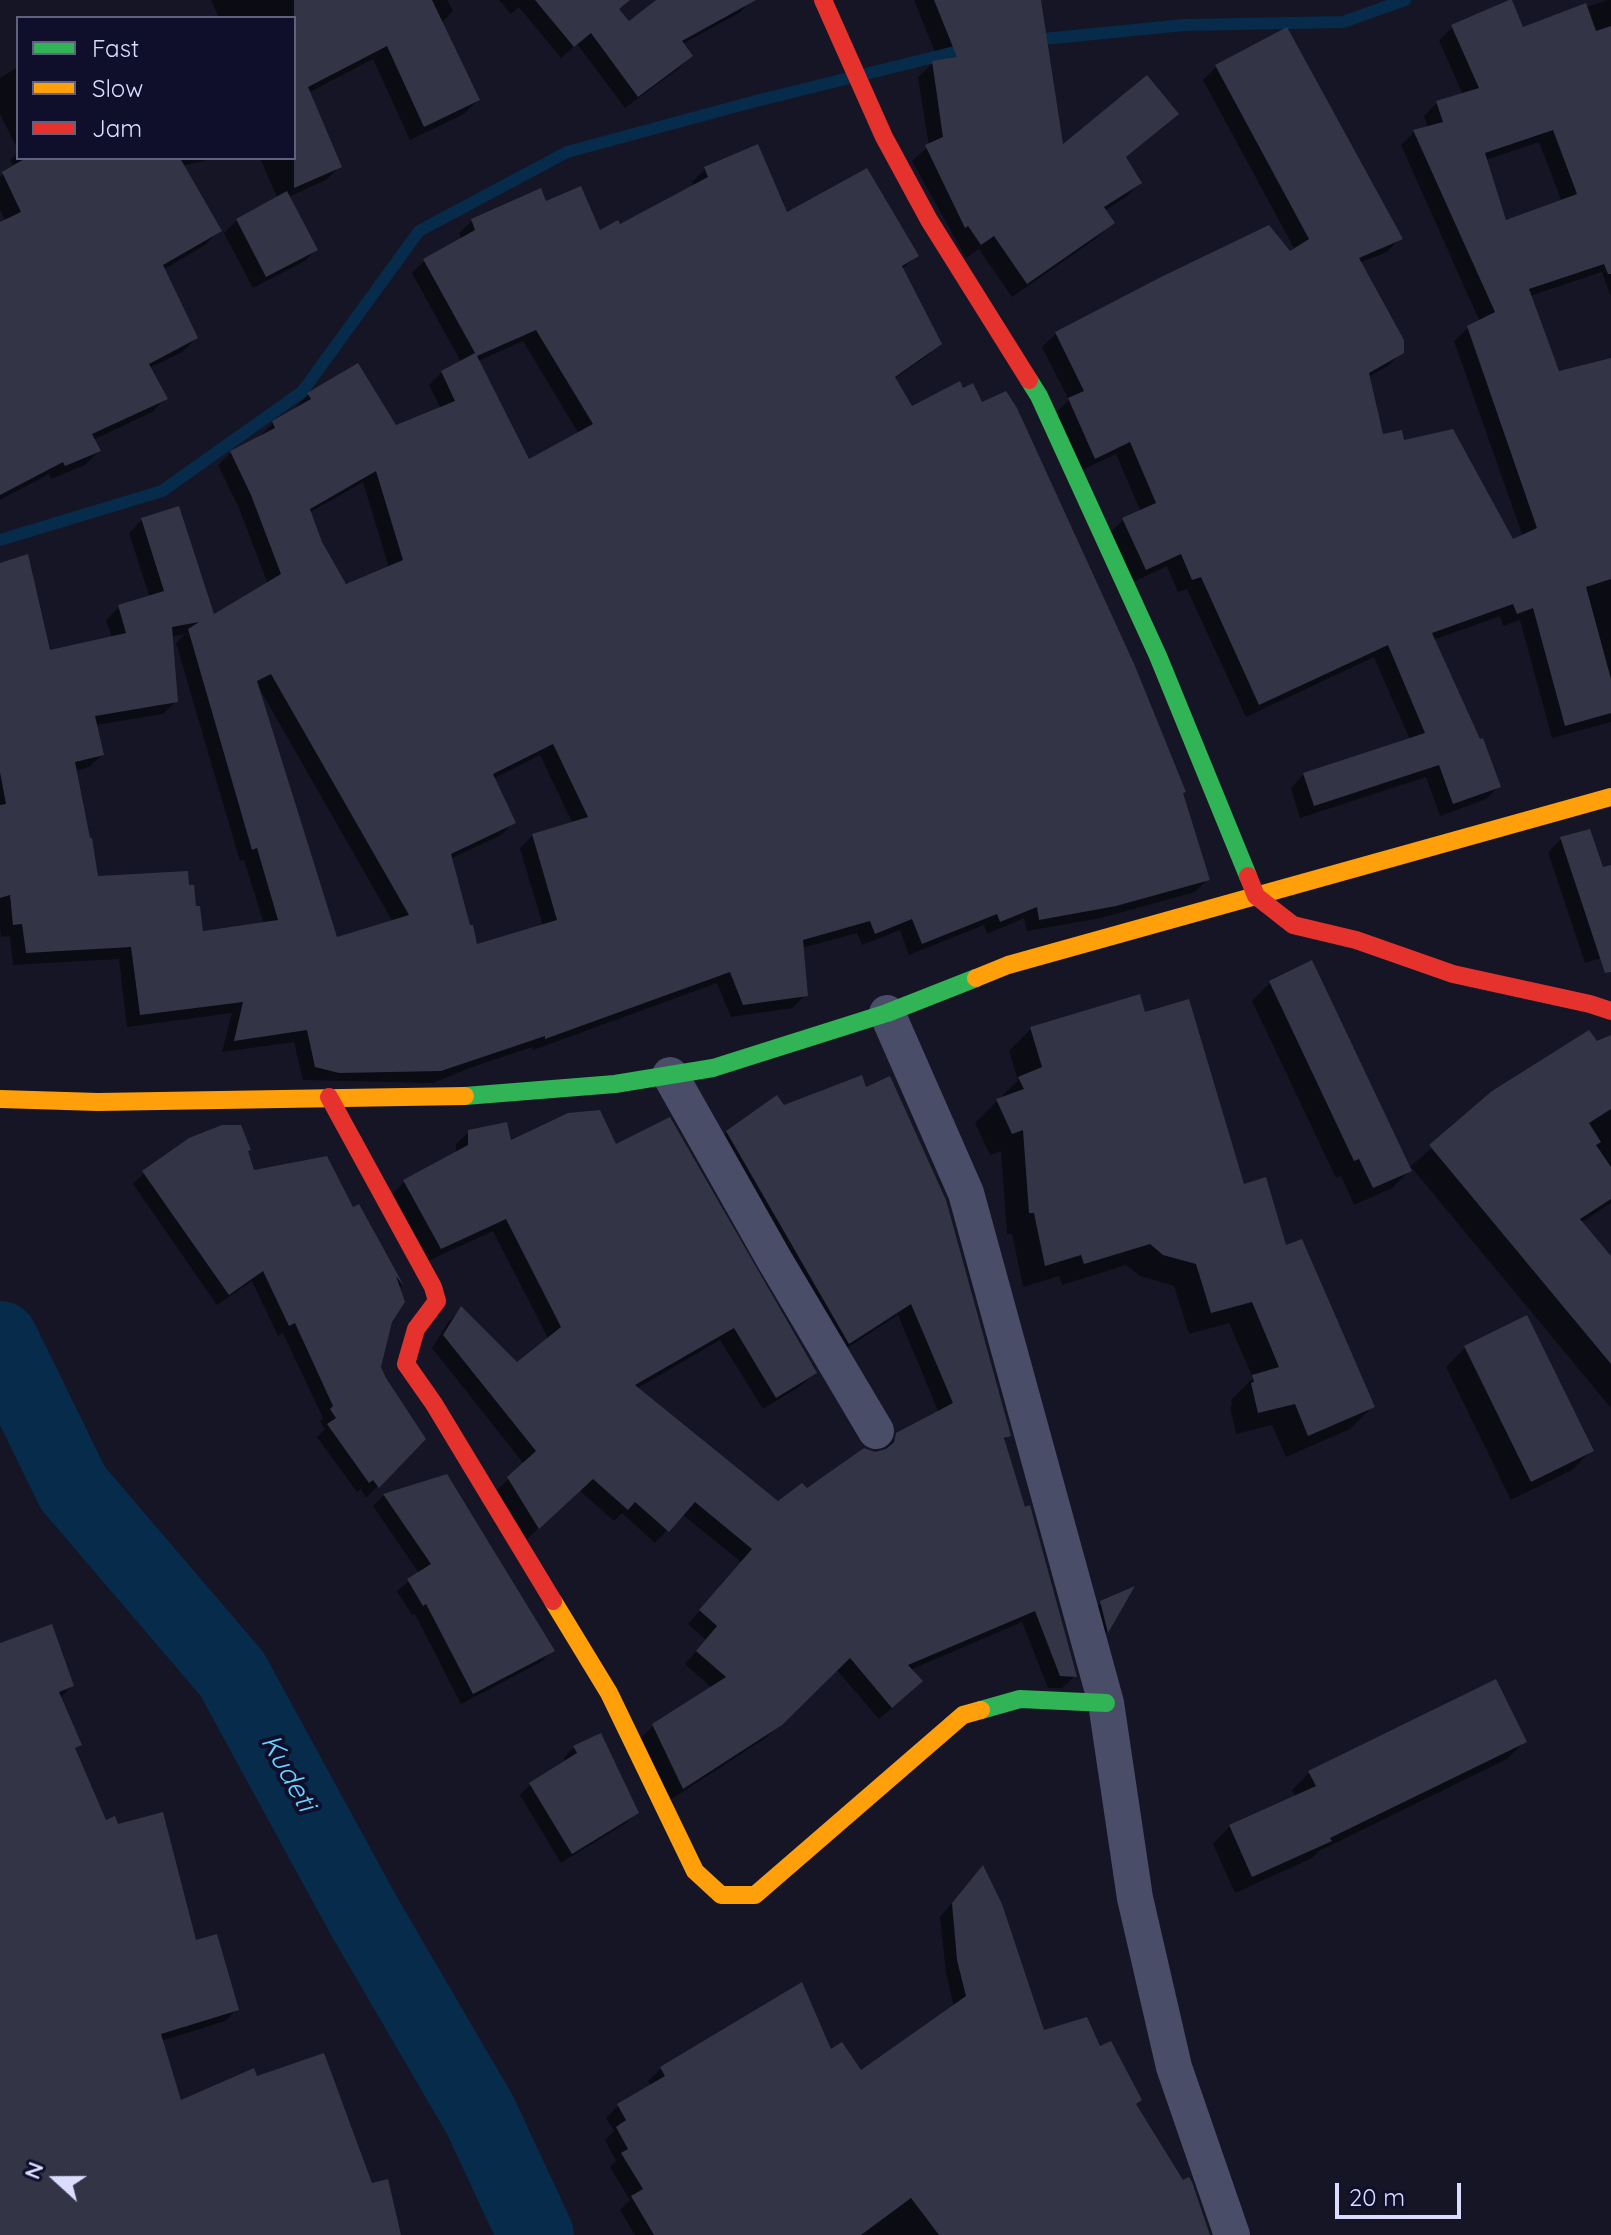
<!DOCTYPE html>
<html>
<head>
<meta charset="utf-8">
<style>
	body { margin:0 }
	#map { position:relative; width:1611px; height:2235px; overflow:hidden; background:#151526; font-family:Quicksand,sans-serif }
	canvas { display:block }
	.legend { position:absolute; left:16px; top:16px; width:280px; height:144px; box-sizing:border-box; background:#0f0f2c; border:2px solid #606180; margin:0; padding:10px 14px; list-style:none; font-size:24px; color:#daddff }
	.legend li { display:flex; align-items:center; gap:16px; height:40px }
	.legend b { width:40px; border:2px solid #606180 }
	.north { position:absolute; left:16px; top:2139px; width:80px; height:80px; -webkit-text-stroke:6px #0f0f2c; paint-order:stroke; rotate:291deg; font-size:22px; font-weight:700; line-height:32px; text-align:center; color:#daddff }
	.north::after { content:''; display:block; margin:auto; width:28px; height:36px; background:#daddff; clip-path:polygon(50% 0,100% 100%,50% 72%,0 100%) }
	.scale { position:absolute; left:1335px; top:2183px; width:126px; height:36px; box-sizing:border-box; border:4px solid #daddff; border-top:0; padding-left:10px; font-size:24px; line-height:28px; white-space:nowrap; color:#daddff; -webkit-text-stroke:6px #0f0f2c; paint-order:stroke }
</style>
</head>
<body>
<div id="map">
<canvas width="1611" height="2235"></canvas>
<ul class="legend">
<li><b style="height:10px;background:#30b455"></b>Fast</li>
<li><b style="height:10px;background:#ff9f0a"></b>Slow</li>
<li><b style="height:10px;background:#e5322d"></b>Jam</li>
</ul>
<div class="north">N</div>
<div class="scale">20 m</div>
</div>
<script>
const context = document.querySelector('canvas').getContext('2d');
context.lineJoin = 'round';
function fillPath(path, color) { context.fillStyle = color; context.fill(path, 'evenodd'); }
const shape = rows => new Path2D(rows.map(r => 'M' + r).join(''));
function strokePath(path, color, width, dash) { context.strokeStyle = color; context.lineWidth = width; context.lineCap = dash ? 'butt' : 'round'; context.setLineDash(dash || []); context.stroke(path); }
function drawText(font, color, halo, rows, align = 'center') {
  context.font = font + ' Quicksand,sans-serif'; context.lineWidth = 8; context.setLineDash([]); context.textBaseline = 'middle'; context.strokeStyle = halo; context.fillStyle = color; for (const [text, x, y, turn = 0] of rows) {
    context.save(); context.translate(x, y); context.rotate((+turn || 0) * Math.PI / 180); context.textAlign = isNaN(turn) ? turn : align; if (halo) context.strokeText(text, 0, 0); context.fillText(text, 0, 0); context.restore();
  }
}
fillPath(shape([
	[211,0,447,0,453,11,441,23,478,100,464,114,410,140,373,59,308,93,340,166,326,180,288,197,316,250,303,262,253,288,224,233,237,220,278,199,260,158,294,158,294,18,219,18],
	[499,0,609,0,628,23,660,0,752,0,739,13,682,44,691,56,678,69,625,108,577,44,561,58,519,7,511,14],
	[914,0,1015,0,1061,148,1162,128,1125,158,1140,183,1126,197,1104,211,1112,222,1098,237,1012,297,979,249,966,258,912,161,929,146,918,77,933,63,939,62],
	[1607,0,1611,0,1611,297,1602,272,1530,296,1557,373,1611,360,1611,722,1552,738,1520,620,1503,626,1500,616,1433,640,1499,786,1486,799,1440,816,1426,777,1300,818,1291,788,1304,774,1410,740,1374,657,1246,717,1187,589,1178,592,1167,566,1133,582,1110,533,1123,520,1141,512,1116,454,1082,470,1055,413,1069,400,1042,347,1056,334,1295,250,1203,80,1216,67,1400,238,1387,252,1359,263,1402,352,1388,366,1368,377,1381,436,1402,442,1512,542,1523,537,1454,341,1468,328,1480,322,1401,145,1414,132,1428,128,1424,116,1437,103,1463,95,1439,40,1453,27,1522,30],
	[1539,142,1562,202,1504,222,1485,160],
	[18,67,18,150,0,114,0,78],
	[18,152,18,158,216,158,182,166,219,231,205,245,163,270,196,338,182,352,149,368,166,398,152,412,93,440,99,451,85,465,51,479,49,474,0,500,0,289,87,388,0,210,0,177,14,168,10,160],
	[705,169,786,215,917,256,901,270,940,343,927,356,894,379,911,408,1181,794,1207,880,1195,892,1101,918,1027,931,1024,918,987,934,984,925,909,955,900,930,862,945,857,933,802,948,805,995,793,1008,731,1017,717,983,533,1050,532,1047,472,1067,433,1083,303,1080,294,1042,222,1052,232,1013,127,1027,119,959,13,965,10,936,1,937,0,927,0,565,48,653,112,638,106,620,119,607,150,598,129,533,142,520,212,617,268,584,239,508,218,465,231,453,260,436,273,423,297,409,296,407,309,394,395,427,441,409,429,385,442,372,461,362,412,273,424,261,462,240,459,233,472,221,545,203,599,233,620,226,694,186,692,182],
	[523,341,579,434,528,461,478,361],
	[363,482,389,568,345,586,320,543,309,513],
	[185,634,176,643,240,861,244,860,264,924,201,934,96,878,75,771,89,767,102,755,95,725,163,714,176,701,171,637],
	[257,684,393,922,336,940],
	[540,755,573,824,533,835,520,848,543,926,476,946,450,859,501,835,513,823,493,779],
	[1588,831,1602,870,1611,867,1611,955,1585,963,1548,852,1561,839],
	[1311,963,1409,1168,1493,1093,1611,1037,1611,1203,1581,1223,1611,1259,1611,1408,1412,1168,1392,1188,1354,1205,1341,1176,1336,1178,1252,1001,1270,983],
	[1144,1015,1243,1187,1285,1248,1372,1407,1350,1429,1286,1457,1272,1425,1236,1434,1230,1407,1232,1405,1231,1400,1253,1378,1229,1323,1189,1334,1174,1286,1140,1276,1126,1265,1062,1285,1059,1276,1023,1287,1012,1234,1007,1234,1001,1151,990,1155,975,1123,1018,1080,1009,1051,1032,1028],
	[777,1098,1009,1435,1003,1441,1075,1676,1062,1688,1048,1688,1022,1622,910,1670,908,1694,879,1719,836,1669,767,1737,670,1800,640,1739,653,1726,712,1688,685,1664,706,1640,688,1624,741,1562,682,1514,655,1543,622,1513,614,1521,579,1490,526,1540,496,1491,524,1464,432,1348,449,1321,461,1309,517,1365,549,1340,493,1231,428,1261,392,1194,404,1182,456,1154,456,1144,469,1132,509,1143,615,1147,815,1373,802,1385,763,1409,720,1340,636,1389,778,1503,883,1452,898,1435,939,1413,898,1315,836,1355,714,1145,727,1132],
	[247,1152,252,1172,352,1210,358,1206,402,1286,398,1289,379,1368,424,1439,366,1498,361,1489,357,1492,317,1437,325,1429,320,1421,323,1418,283,1333,278,1336,252,1281,217,1305,133,1184,144,1173],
	[1465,1348,1591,1451,1572,1470,1511,1500,1446,1367],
	[446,1476,552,1651,541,1662,461,1704,415,1614,412,1615,397,1591,419,1573,373,1506,384,1495],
	[1130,1590,1107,1632,1096,1643,1088,1616,1101,1603],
	[0,1645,72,1686,60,1698,80,1744,74,1750,105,1822,194,1942,237,2009,225,2021,161,2041,180,2102,256,2078,370,2186,399,2235,0,2235],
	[1524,1742,1507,1759,1319,1851,1312,1858,1235,1893,1213,1844,1230,1826,1296,1797,1292,1790,1310,1772],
	[574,1747,637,1812,626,1823,561,1863,520,1795,530,1785,566,1762,564,1758],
	[971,1880,1042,2032,1099,2049,1208,2235,635,2235,620,2210,630,2200,610,2167,616,2161,605,2140,614,2131,606,2118,618,2106,651,2086,648,2081,661,2069,801,1985,830,2052,860,2073,954,2007,946,1973,940,1917]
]), '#0007');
strokePath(shape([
	[1033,40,1184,25,1343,22,1405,0],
	[0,540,162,491,302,392,419,231,567,152,756,101,967,49]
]), '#072b4a', 12);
strokePath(shape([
	[0,1339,73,1488,232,1674,364,1916,480,2115,536,2235]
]), '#072b4a', 76);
fillPath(shape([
	[294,0,432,0,480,100,424,127,387,46,308,87,342,167,294,188],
	[535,0,630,0,619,9,629,21,656,0,756,0,682,41,693,56,638,97,591,33,574,47],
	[934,0,1041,0,1063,144,1147,75,1179,114,1126,157,1142,183,1104,207,1115,223,1027,284,994,236,981,245,968,226,965,228,925,145,943,137,932,61,957,57],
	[1509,0,1512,0,1523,27,1586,3,1596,31,1611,26,1611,274,1608,274,1604,264,1529,289,1559,371,1611,358,1611,579,1586,587,1611,679,1611,713,1565,726,1533,608,1517,614,1513,604,1432,633,1480,739,1483,738,1501,787,1453,804,1439,765,1314,806,1303,773,1425,733,1388,645,1259,705,1201,577,1192,580,1181,554,1146,570,1122,518,1156,503,1130,442,1095,459,1068,398,1084,391,1055,332,1163,276,1269,225,1290,251,1309,239,1215,65,1287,27,1403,239,1359,258,1404,340,1404,353,1369,373,1383,434,1402,430,1404,440,1453,429,1513,539,1537,528,1467,326,1495,312,1413,130,1443,122,1436,101,1479,88,1451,25],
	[1553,130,1577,194,1506,220,1485,153],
	[758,144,787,212,867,168,919,256,902,266,942,344,895,377,912,406,960,381,963,388,973,383,982,402,1006,391,1017,408,1135,666,1186,792,1183,793,1210,880,1116,906,1039,920,1037,907,1000,922,997,914,922,944,912,919,875,934,870,921,803,940,808,996,743,1005,730,972,545,1039,545,1036,441,1071,339,1073,315,1067,307,1030,234,1041,243,1002,140,1015,131,947,26,953,22,924,13,925,10,895,0,898,0,805,6,804,0,772,0,563,28,554,50,650,126,633,118,605,164,591,141,518,179,506,214,614,281,574,251,495,230,451,275,428,272,421,311,399,307,393,358,363,396,425,455,401,441,371,475,353,423,259,475,230,471,219,541,188,546,201,581,186,600,230,618,220,620,224,708,177,704,167],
	[536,330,593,424,529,459,477,356],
	[376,471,403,560,346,584,322,542,310,509],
	[199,622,188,629,252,850,257,848,278,920,203,931,200,906,196,906,194,885,189,885,188,871,98,876,92,838,90,838,75,762,104,755,95,716,178,702,172,627],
	[271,674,409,915,337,937,257,681],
	[553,744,588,817,532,834,557,920,477,944,473,925,470,925,451,854,516,823,493,774],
	[26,158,180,158,222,231,163,265,198,338,149,364,168,399,92,434,101,451,65,466,63,462,0,495,0,222,21,212,2,172],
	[287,191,318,250,266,277,236,219],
	[1590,829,1603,867,1611,865,1611,972,1605,973,1560,837],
	[1312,960,1412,1171,1373,1188,1359,1159,1354,1161,1269,981],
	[1140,994,1145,1012,1189,999,1244,1184,1266,1177,1286,1245,1302,1239,1375,1407,1308,1436,1295,1404,1258,1413,1251,1383,1254,1382,1252,1375,1279,1367,1252,1302,1211,1313,1196,1264,1163,1255,1150,1244,1084,1264,1081,1255,1045,1266,1034,1213,1029,1213,1023,1130,1012,1134,996,1099,1024,1089,1018,1077,1042,1067,1030,1027],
	[1589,1030,1597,1041,1611,1035,1611,1109,1589,1123,1601,1142,1596,1145,1611,1167,1611,1199,1580,1219,1611,1256,1611,1364,1429,1145,1492,1091],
	[862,1075,866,1087,890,1076,946,1200,1011,1436,1004,1438,1025,1507,1030,1505,1077,1677,1060,1676,1035,1611,908,1665,923,1681,892,1708,850,1658,782,1725,683,1789,652,1724,726,1677,696,1651,717,1626,699,1610,752,1549,695,1502,669,1532,635,1502,628,1510,593,1479,539,1529,507,1477,536,1451,443,1335,461,1306,517,1362,561,1327,506,1219,441,1249,403,1180,468,1145,468,1130,507,1122,511,1140,568,1113,600,1110,616,1144,670,1117,817,1373,776,1398,734,1328,635,1385,778,1501,802,1483,807,1488,864,1448,875,1452,886,1449,894,1442,896,1433,953,1403,911,1304,849,1344,726,1131,777,1095,784,1105],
	[222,1125,241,1125,251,1150,248,1151,254,1170,327,1156,353,1207,359,1204,404,1286,396,1276,405,1302,392,1322,381,1367,386,1378,426,1439,379,1488,373,1480,369,1483,327,1424,336,1418,330,1409,333,1406,295,1323,289,1326,263,1271,229,1295,142,1171,189,1138],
	[1527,1315,1594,1451,1531,1482,1464,1346],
	[447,1474,555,1651,473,1694,426,1604,423,1606,407,1579,431,1564,383,1494],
	[1135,1586,1108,1633,1100,1601],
	[52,1624,74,1686,59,1692,82,1745,75,1748,106,1820,115,1816,118,1824,163,1812,196,1940,217,1934,239,2010,161,2034,181,2100,254,2068,257,2076,324,2053,372,2183,388,2179,401,2235,0,2235,0,1643],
	[1496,1679,1527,1742,1330,1838,1332,1841,1252,1877,1229,1825,1316,1786,1308,1771],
	[601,1733,639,1813,572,1854,529,1783,577,1753,573,1746],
	[983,1865,1002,1904,1044,2030,1087,2017,1100,2046,1111,2041,1142,2100,1136,2104,1183,2180,1189,2177,1192,2182,1210,2235,939,2235,911,2198,861,2235,654,2235,631,2196,643,2189,621,2153,628,2149,616,2127,626,2120,617,2104,665,2076,660,2067,802,1982,831,2049,842,2042,861,2070,966,1996,957,1960,952,1903]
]), '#343447');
strokePath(shape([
	[887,1013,966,1193,1106,1703,1135,1898,1174,2067,1232,2235],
	[670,1075,774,1259,876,1431]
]), '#4a4d67', 36);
strokePath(shape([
	[1029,380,1039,396,1158,656,1248,876],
	[465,1096,615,1084,713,1068,887,1013,976,978],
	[981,1710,1020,1699,1106,1703]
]), '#30b455', 18);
strokePath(shape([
	[976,978,1008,965,1611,797],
	[0,1099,98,1102,465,1096],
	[553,1601,609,1693,695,1871,721,1895,755,1895,963,1715,981,1710]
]), '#ff9f0a', 18);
strokePath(shape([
	[823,0,884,137,929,220,1029,380],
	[1248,876,1256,896,1293,925,1356,940,1453,974,1590,1004,1611,1011],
	[329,1097,433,1287,437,1301,416,1329,406,1364,434,1404,553,1601]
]), '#e5322d', 18);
drawText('italic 28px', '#68d4ff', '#0f0f2c', [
	["Kudeti",288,1773,61]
]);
</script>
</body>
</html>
